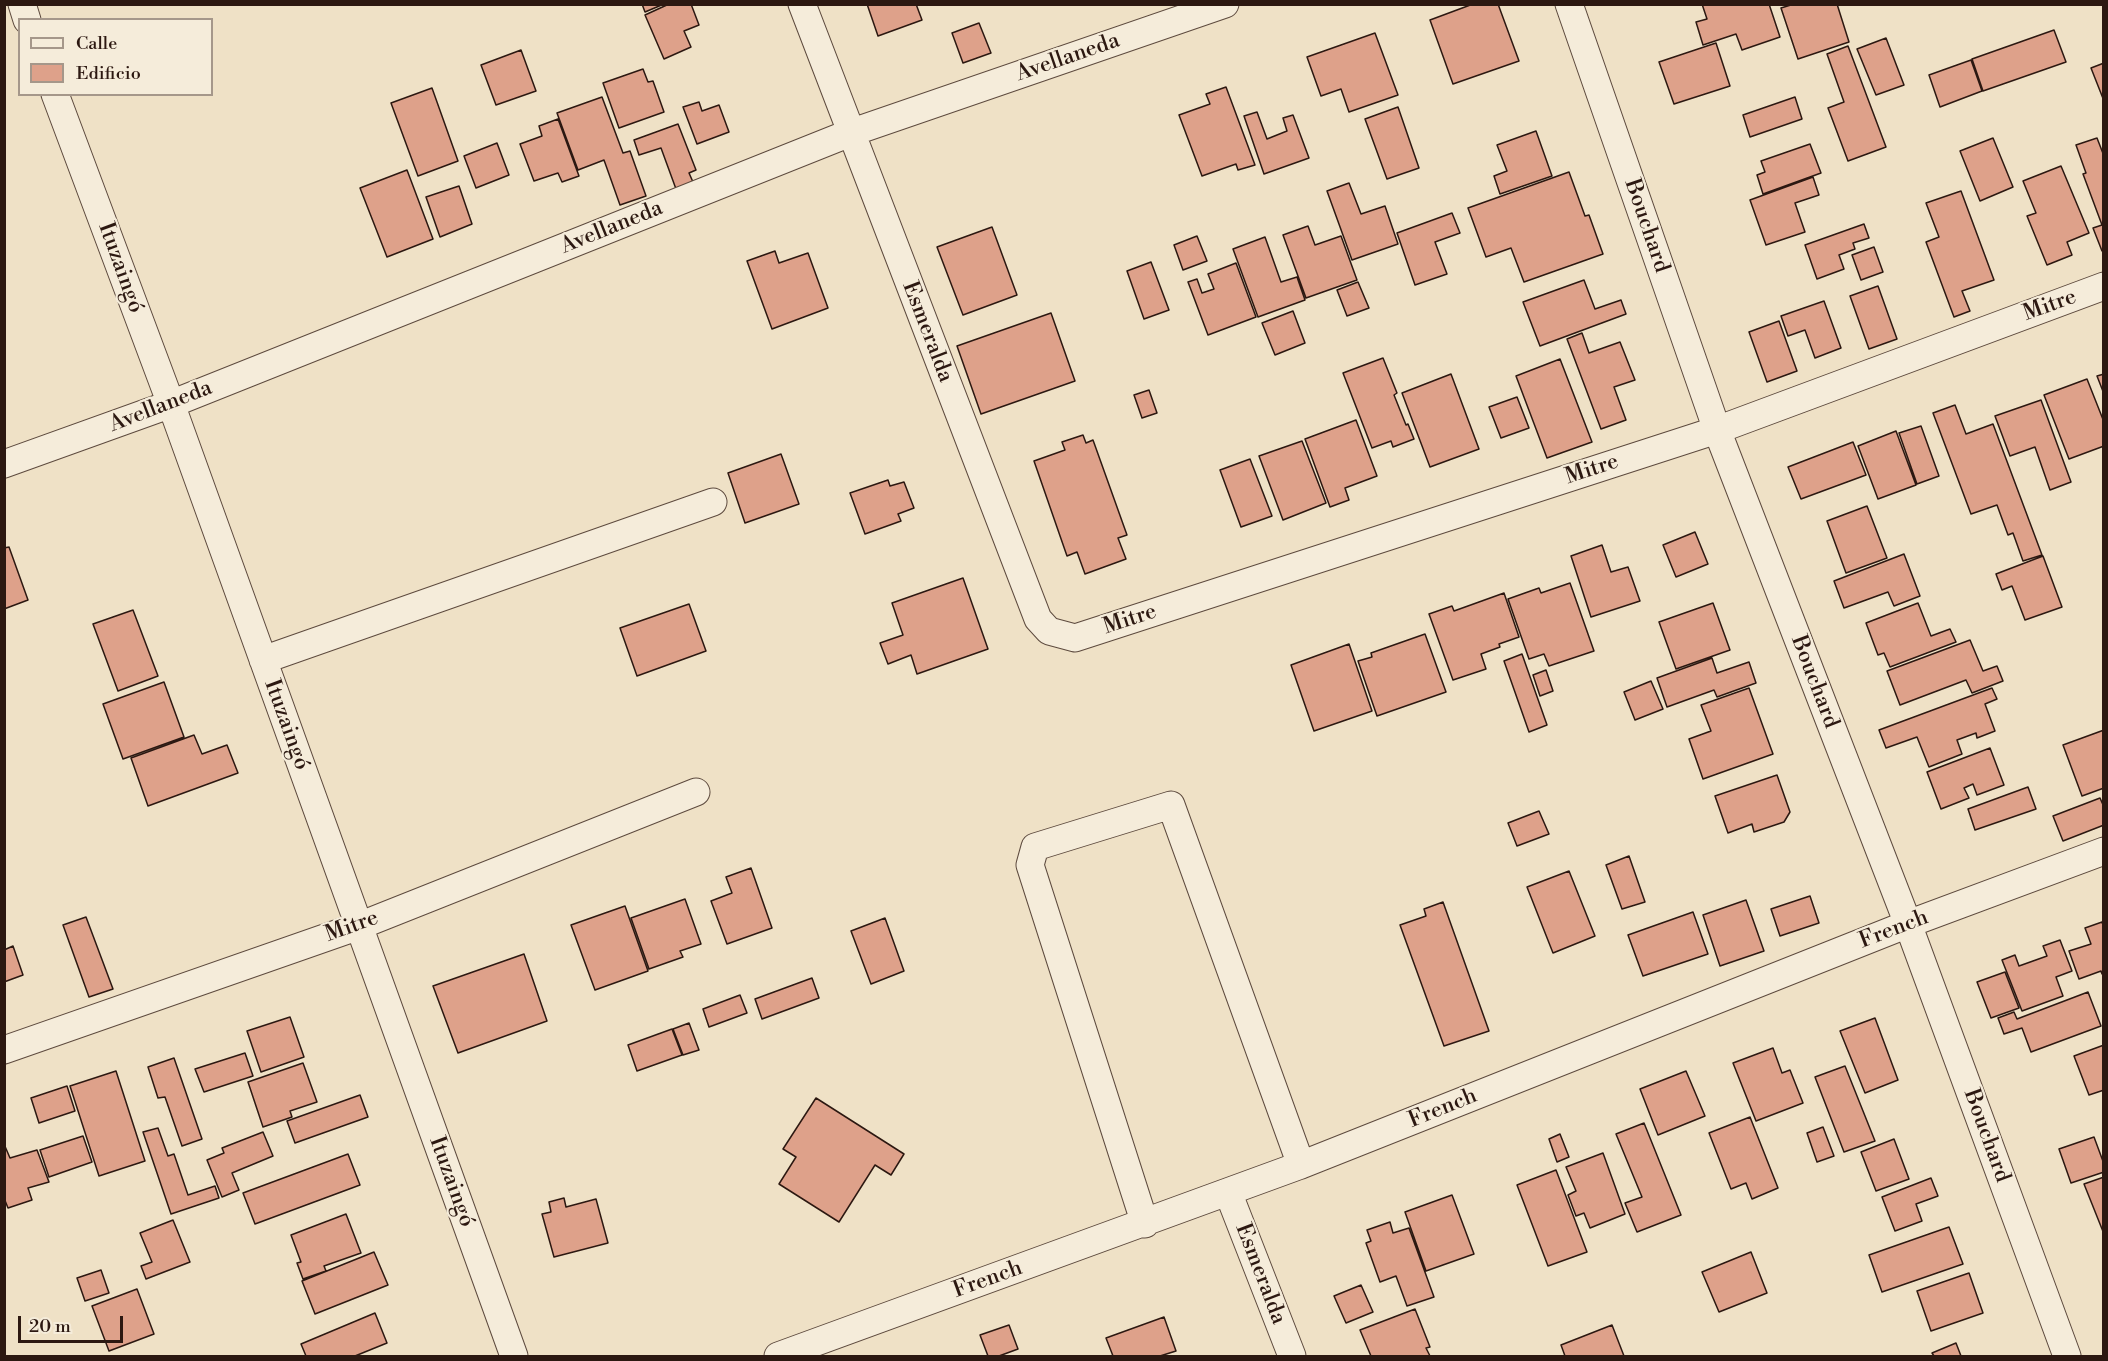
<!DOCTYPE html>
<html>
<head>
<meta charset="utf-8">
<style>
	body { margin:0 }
	#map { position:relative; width:2108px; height:1361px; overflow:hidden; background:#efe1c6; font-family:"Libre Bodoni",serif }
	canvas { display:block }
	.frame { position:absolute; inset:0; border:6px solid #2c1811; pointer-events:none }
	.legend { position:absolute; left:18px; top:18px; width:195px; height:78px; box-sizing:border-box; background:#f5ecda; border:2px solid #a5978a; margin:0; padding:8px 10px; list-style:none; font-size:18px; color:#2c1811 }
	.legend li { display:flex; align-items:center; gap:12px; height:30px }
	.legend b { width:30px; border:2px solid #a5978a }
	.scale { position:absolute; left:18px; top:1316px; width:105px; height:27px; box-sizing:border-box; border:3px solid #2c1811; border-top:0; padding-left:8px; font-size:18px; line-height:21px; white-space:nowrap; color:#2c1811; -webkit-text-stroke:4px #f5ecda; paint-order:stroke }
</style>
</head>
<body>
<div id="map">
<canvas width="2108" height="1361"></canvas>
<div class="frame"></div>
<ul class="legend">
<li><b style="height:8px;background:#f5ecda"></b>Calle</li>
<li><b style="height:16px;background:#dea18a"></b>Edificio</li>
</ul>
<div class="scale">20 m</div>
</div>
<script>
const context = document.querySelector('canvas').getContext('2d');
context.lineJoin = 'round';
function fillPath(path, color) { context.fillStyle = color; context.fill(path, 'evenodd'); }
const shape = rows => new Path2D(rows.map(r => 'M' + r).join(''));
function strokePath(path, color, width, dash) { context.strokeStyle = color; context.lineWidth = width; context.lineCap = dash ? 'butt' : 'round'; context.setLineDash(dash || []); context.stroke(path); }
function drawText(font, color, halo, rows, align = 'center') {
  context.font = font + ' "Libre Bodoni",serif'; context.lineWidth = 4.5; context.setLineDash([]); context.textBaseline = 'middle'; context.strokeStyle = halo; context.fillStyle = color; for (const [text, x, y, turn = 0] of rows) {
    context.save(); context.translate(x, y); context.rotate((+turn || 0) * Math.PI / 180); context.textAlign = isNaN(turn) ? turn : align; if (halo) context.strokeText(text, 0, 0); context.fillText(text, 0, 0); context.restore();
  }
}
const building = shape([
	[642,4,664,4,645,12,642,4],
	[669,4,691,4,699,25,684,31,691,47,664,59,645,15,669,4],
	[867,4,916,4,922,20,878,36,867,4],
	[1473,4,1498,4,1519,61,1453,84,1430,20,1473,4],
	[1702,4,1769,4,1780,37,1742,50,1736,34,1703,45,1696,22,1707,19,1702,4],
	[1794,4,1837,4,1849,42,1798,59,1781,8,1794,4],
	[979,23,991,53,963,63,952,33,979,23],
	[2054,30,2066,62,1983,91,1972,59,2054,30],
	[1375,33,1398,95,1349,112,1341,89,1321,96,1307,57,1375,33],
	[1886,38,1904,85,1876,95,1857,49,1886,38],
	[1716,43,1730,86,1674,104,1659,62,1716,43],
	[1848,46,1886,147,1848,161,1828,108,1844,102,1827,54,1848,46],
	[521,50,536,91,496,105,481,65,521,50],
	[1971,60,1982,91,1940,107,1929,75,1971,60],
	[2104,63,2104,101,2091,68,2104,63],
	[643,69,648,82,653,81,664,112,619,128,603,83,643,69],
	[1226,87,1255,165,1238,170,1236,164,1202,176,1179,115,1210,104,1206,94,1226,87],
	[432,88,458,161,418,176,391,103,432,88],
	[602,97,623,153,630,151,646,196,620,205,604,160,578,170,557,113,602,97],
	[1795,97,1802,119,1750,137,1743,115,1795,97],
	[699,102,702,111,719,105,729,132,697,144,683,107,699,102],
	[1398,107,1419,168,1387,179,1365,119,1398,107],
	[1257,112,1267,139,1287,131,1283,118,1293,115,1309,158,1264,174,1244,116,1257,112],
	[558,119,579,176,562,182,558,173,534,181,520,144,542,136,539,126,558,119],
	[678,124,696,170,689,173,693,182,676,189,661,148,639,155,634,140,678,124],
	[1536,131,1552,176,1500,194,1494,176,1507,171,1497,145,1536,131],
	[1993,138,2013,187,1980,201,1960,151,1993,138],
	[2097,138,2104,156,2104,250,2102,251,2093,228,2102,225,2083,174,2086,173,2076,145,2097,138],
	[497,143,509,175,476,188,464,156,497,143],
	[1810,144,1821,173,1763,194,1757,175,1765,172,1761,161,1810,144],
	[2061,166,2089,233,2067,242,2072,255,2047,265,2027,216,2036,213,2023,181,2061,166],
	[407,170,433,239,387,257,360,188,407,170],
	[1569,172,1585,216,1589,215,1603,254,1524,282,1511,248,1486,257,1468,208,1569,172],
	[1813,177,1819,195,1795,203,1805,232,1766,245,1750,200,1813,177],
	[1349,183,1361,214,1385,206,1398,244,1352,260,1327,191,1349,183],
	[459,186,472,224,440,237,426,197,459,186],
	[1961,191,1994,280,1962,291,1970,311,1954,317,1926,242,1939,237,1926,203,1961,191],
	[1452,213,1460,233,1435,242,1447,274,1415,285,1397,233,1452,213],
	[1864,224,1869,238,1853,243,1855,249,1839,255,1844,269,1817,279,1805,245,1864,224],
	[1308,226,1315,245,1341,236,1357,280,1306,298,1283,235,1308,226],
	[992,227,1017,295,963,315,937,247,992,227],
	[1197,236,1207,261,1183,270,1174,245,1197,236],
	[1265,237,1281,282,1297,277,1305,300,1258,317,1233,249,1265,237],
	[1874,247,1883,272,1861,280,1852,255,1874,247],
	[775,251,779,263,808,253,828,308,772,329,747,261,775,251],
	[1151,262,1169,310,1144,319,1127,271,1151,262],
	[1236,263,1256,317,1208,335,1188,282,1197,279,1202,293,1214,289,1208,274,1236,263],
	[1584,280,1595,309,1621,300,1626,314,1540,346,1523,302,1584,280],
	[1358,282,1369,308,1347,316,1337,290,1358,282],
	[1878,286,1897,339,1869,349,1850,296,1878,286],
	[1824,301,1841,348,1815,358,1805,330,1788,336,1781,316,1824,301],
	[1293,311,1305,343,1275,355,1262,323,1293,311],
	[1051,313,1075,381,981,414,957,346,1051,313],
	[1779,321,1797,371,1767,382,1749,332,1779,321],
	[1582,333,1589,353,1620,342,1635,380,1614,387,1626,420,1601,429,1567,339,1582,333],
	[1383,358,1397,393,1394,395,1406,425,1408,424,1414,439,1393,447,1391,441,1372,448,1343,373,1383,358],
	[1560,359,1592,442,1547,458,1516,376,1560,359],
	[1451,374,1479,449,1430,467,1402,393,1451,374],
	[2104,374,2104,394,2097,376,2104,374],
	[2087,379,2104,422,2104,446,2069,459,2044,395,2087,379],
	[1149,390,1157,413,1142,418,1134,395,1149,390],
	[1517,397,1529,428,1501,438,1489,407,1517,397],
	[2041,400,2071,482,2050,490,2035,447,2010,456,1995,416,2041,400],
	[1955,405,1966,434,1993,424,2042,555,2023,561,2013,533,2008,535,1997,505,1971,514,1933,413,1955,405],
	[1356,420,1377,476,1345,488,1349,500,1330,507,1305,439,1356,420],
	[1921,426,1939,476,1917,484,1899,433,1921,426],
	[1896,431,1916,485,1878,499,1858,446,1896,431],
	[1083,435,1086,443,1093,440,1127,535,1118,538,1126,559,1085,574,1077,552,1067,556,1034,461,1065,450,1062,442,1083,435],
	[1302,441,1326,503,1283,520,1259,456,1302,441],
	[1853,442,1866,475,1801,499,1788,467,1853,442],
	[781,454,799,504,745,523,728,473,781,454],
	[1250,459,1272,516,1241,527,1220,470,1250,459],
	[888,480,890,486,904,482,914,508,898,514,901,521,865,534,850,493,888,480],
	[1867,506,1887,558,1846,573,1827,521,1867,506],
	[1695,532,1708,564,1676,577,1663,545,1695,532],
	[1602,545,1611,572,1628,567,1640,601,1591,617,1571,556,1602,545],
	[9,547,28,600,4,609,4,548,9,547],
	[1904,554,1920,596,1894,606,1888,592,1844,608,1834,581,1904,554],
	[2043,556,2062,607,2025,620,2012,586,2002,590,1996,574,2043,556],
	[963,578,988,649,917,674,911,655,888,664,880,643,903,635,892,603,963,578],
	[1570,583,1594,651,1549,666,1544,654,1529,659,1508,599,1539,588,1541,593,1570,583],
	[1504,593,1519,637,1499,644,1500,647,1481,654,1486,669,1453,680,1429,614,1452,606,1454,611,1504,593],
	[1713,603,1730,650,1676,669,1659,622,1713,603],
	[1918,603,1931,636,1950,629,1956,642,1890,667,1884,653,1878,655,1866,623,1918,603],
	[689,604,706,651,637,676,620,628,689,604],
	[133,610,158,676,118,691,93,624,133,610],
	[1425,634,1446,692,1377,716,1358,661,1372,657,1371,653,1425,634],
	[1970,640,1983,671,1997,666,2003,681,1972,693,1966,680,1900,705,1887,671,1970,640],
	[1349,644,1372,711,1314,731,1291,665,1349,644],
	[1522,654,1547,725,1529,732,1504,661,1522,654],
	[1712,658,1717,673,1749,662,1756,683,1717,697,1714,690,1667,707,1657,678,1712,658],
	[1546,670,1553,691,1540,696,1533,675,1546,670],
	[1651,681,1663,709,1635,720,1624,692,1651,681],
	[164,682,184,737,123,759,103,704,164,682],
	[1749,688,1773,754,1703,779,1689,739,1711,731,1701,705,1749,688],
	[1992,688,1997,699,1985,704,1995,731,1977,738,1976,733,1957,740,1962,754,1929,767,1917,737,1886,748,1879,730,1992,688],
	[2104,730,2104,788,2082,796,2063,745,2104,730],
	[194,735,202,754,227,745,238,773,148,806,131,758,194,735],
	[1990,748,2004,785,1977,795,1973,784,1964,788,1969,798,1941,809,1927,772,1990,748],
	[1777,775,1790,812,1784,822,1754,832,1752,824,1728,833,1715,796,1777,775],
	[2028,787,2036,809,1975,830,1968,809,2028,787],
	[2100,798,2104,807,2104,825,2063,841,2053,816,2100,798],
	[1539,811,1549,834,1517,846,1508,823,1539,811],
	[1629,856,1645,902,1622,909,1606,865,1629,856],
	[751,868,772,928,727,944,711,901,732,893,726,877,751,868],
	[1569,871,1595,936,1553,953,1527,887,1569,871],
	[1810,896,1819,923,1780,936,1771,909,1810,896],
	[685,899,701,944,680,951,683,957,649,969,631,918,685,899],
	[1746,900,1764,951,1720,966,1703,915,1746,900],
	[1443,902,1489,1031,1444,1046,1400,925,1426,916,1424,909,1443,902],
	[625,906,648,971,595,990,571,925,625,906],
	[1693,912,1708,954,1643,976,1628,935,1693,912],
	[86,917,113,989,89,997,63,925,86,917],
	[885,918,904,971,871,984,851,931,885,918],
	[2102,922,2104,928,2104,973,2102,974,2101,971,2079,979,2069,951,2091,944,2085,928,2102,922],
	[2060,940,2072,971,2056,977,2063,996,2022,1011,2002,960,2015,955,2019,966,2047,956,2043,946,2060,940],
	[13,946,23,975,4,982,4,950,13,946],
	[524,954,547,1021,458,1053,433,986,524,954],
	[2005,972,2019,1008,1991,1018,1977,982,2005,972],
	[812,978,819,998,762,1019,755,999,812,978],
	[2088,992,2101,1026,2031,1052,2022,1028,2004,1034,1998,1018,2014,1012,2017,1019,2088,992],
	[740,995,747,1013,709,1027,703,1009,740,995],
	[290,1017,304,1057,261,1072,247,1031,290,1017],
	[1875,1018,1898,1080,1865,1093,1840,1031,1875,1018],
	[689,1023,699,1050,683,1055,673,1029,689,1023],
	[672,1029,682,1055,637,1071,628,1045,672,1029],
	[2104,1045,2104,1090,2089,1095,2074,1056,2104,1045],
	[1773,1048,1782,1073,1790,1070,1803,1103,1756,1121,1733,1063,1773,1048],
	[245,1053,253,1076,204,1092,195,1069,245,1053],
	[174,1058,202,1139,182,1146,165,1097,158,1098,148,1067,174,1058],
	[303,1063,317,1102,290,1111,292,1117,263,1127,248,1082,303,1063],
	[1845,1066,1875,1141,1844,1152,1815,1077,1845,1066],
	[116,1071,145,1161,99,1176,70,1086,116,1071],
	[1686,1071,1705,1116,1658,1135,1640,1089,1686,1071],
	[67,1086,75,1111,39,1123,31,1098,67,1086],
	[360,1095,368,1117,295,1143,287,1121,360,1095],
	[816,1098,904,1154,891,1175,875,1165,839,1222,779,1184,796,1157,783,1149,816,1098],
	[1750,1117,1778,1188,1752,1199,1746,1183,1731,1189,1709,1133,1750,1117],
	[1644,1123,1681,1215,1637,1232,1625,1203,1642,1197,1616,1134,1644,1123],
	[1823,1127,1834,1156,1817,1162,1807,1133,1823,1127],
	[158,1128,168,1156,174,1154,188,1195,215,1186,219,1198,171,1214,143,1132,158,1128],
	[263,1132,273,1156,232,1173,239,1190,222,1197,207,1160,224,1153,222,1148,263,1132],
	[1560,1134,1569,1157,1557,1162,1549,1139,1560,1134],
	[83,1136,92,1162,49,1177,40,1150,83,1136],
	[2094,1137,2104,1164,2104,1172,2071,1183,2059,1149,2094,1137],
	[1894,1139,1909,1179,1876,1191,1861,1152,1894,1139],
	[4,1144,10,1158,37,1150,49,1182,28,1188,32,1200,8,1208,4,1198,4,1144],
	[1603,1153,1625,1214,1590,1228,1584,1213,1576,1216,1568,1195,1576,1191,1566,1167,1603,1153],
	[348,1154,360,1185,255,1224,243,1193,348,1154],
	[1556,1170,1587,1252,1548,1266,1517,1185,1556,1170],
	[2104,1177,2104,1234,2084,1184,2104,1177],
	[1931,1178,1938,1196,1916,1204,1922,1221,1895,1231,1882,1197,1931,1178],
	[1452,1195,1474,1254,1426,1271,1405,1212,1452,1195],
	[564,1198,566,1207,596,1199,608,1243,554,1257,542,1214,551,1212,549,1202,564,1198],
	[346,1214,361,1253,324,1266,326,1271,303,1279,297,1263,301,1262,291,1235,346,1214],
	[173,1220,190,1262,146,1279,141,1266,152,1262,140,1233,173,1220],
	[1390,1222,1393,1233,1409,1228,1434,1297,1407,1306,1396,1276,1380,1282,1366,1243,1371,1241,1367,1230,1390,1222],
	[1949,1227,1963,1264,1882,1292,1869,1255,1949,1227],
	[374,1252,388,1285,315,1314,302,1281,374,1252],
	[1751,1252,1767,1293,1719,1312,1702,1272,1751,1252],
	[101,1270,109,1293,85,1301,77,1278,101,1270],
	[1969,1273,1983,1313,1931,1331,1917,1291,1969,1273],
	[1361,1285,1373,1312,1346,1323,1334,1296,1361,1285],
	[137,1289,154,1334,109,1351,92,1306,137,1289],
	[1415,1309,1430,1347,1426,1348,1430,1356,1371,1356,1360,1330,1415,1309],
	[375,1313,387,1343,355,1356,306,1356,301,1344,375,1313],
	[1164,1317,1176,1351,1160,1356,1113,1356,1106,1338,1164,1317],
	[1009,1325,1018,1349,999,1356,988,1356,980,1335,1009,1325],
	[1612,1325,1624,1356,1565,1356,1561,1345,1612,1325],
	[1956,1343,1961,1356,1934,1356,1932,1353,1956,1343]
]);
fillPath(building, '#dea18a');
strokePath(building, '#2c1811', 1.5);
const minor = shape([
	[22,4,27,20],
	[802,4,1038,619,1049,631,1075,638,1717,430,2104,286],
	[1569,4,1717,430,1908,924,2067,1356],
	[55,94,171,404,514,1356],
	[4,464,171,404,850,133,1225,4],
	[263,660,713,502],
	[4,1050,359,926,696,792],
	[1228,1192,1292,1356],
	[1145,1224,1030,865,1035,847,1171,805,1301,1165],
	[778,1356,1301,1165,1908,924,2104,851]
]);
strokePath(minor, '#5d4a3e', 29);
strokePath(minor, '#f5ecda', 27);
drawText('22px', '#2c1811', '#f5ecda', [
	["Avellaneda",1068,58,-19],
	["Bouchard",1646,226,71],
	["Avellaneda",612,228,-22],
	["Ituzaingó",120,268,70],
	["Mitre",2050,306,-20],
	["Esmeralda",927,332,69],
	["Avellaneda",161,407,-21],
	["Mitre",1592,470,-18],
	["Mitre",1130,620,-18],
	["Bouchard",1814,682,69],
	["Ituzaingó",286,725,70],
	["Mitre",352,927,-20],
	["French",1894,930,-21],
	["French",1443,1109,-22],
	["Bouchard",1986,1136,70],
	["Ituzaingó",451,1182,70],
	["Esmeralda",1260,1274,69],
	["French",988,1280,-20]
]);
</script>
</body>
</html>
